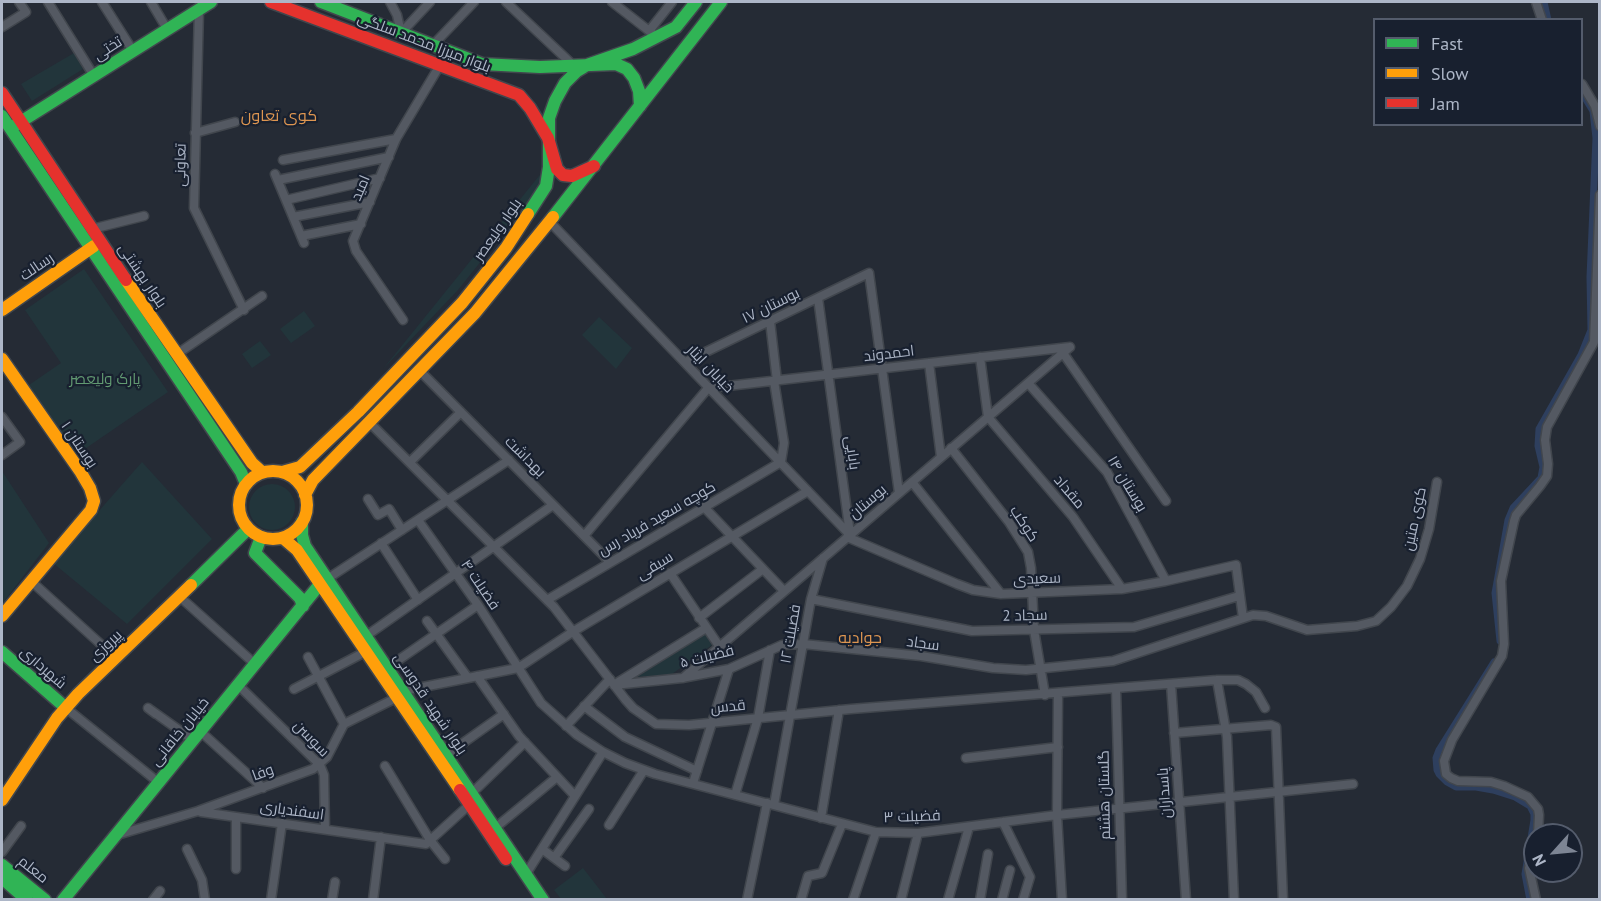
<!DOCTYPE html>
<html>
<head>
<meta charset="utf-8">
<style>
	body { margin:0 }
	#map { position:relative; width:1601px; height:901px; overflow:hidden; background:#252b35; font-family:"PT Sans",sans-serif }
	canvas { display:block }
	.frame { position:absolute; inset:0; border:3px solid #adb6c7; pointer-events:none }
	.legend { position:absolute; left:1373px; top:18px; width:210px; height:108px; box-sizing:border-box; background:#18202f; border:2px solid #545c6c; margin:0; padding:8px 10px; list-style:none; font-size:18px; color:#adb6c7 }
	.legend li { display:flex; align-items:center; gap:12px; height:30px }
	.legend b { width:30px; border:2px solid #545c6c }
	.north { position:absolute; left:1523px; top:823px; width:60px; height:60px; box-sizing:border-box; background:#18202f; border:2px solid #545c6c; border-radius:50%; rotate:243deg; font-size:16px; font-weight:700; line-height:24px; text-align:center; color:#adb6c7 }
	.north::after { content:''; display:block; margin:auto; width:21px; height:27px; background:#7d8594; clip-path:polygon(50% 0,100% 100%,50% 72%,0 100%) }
</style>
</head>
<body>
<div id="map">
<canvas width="1601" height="901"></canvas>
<div class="frame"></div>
<ul class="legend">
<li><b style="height:8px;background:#30b455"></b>Fast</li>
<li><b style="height:8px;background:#ff9f0a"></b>Slow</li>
<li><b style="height:8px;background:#e5322d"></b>Jam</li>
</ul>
<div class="north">N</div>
</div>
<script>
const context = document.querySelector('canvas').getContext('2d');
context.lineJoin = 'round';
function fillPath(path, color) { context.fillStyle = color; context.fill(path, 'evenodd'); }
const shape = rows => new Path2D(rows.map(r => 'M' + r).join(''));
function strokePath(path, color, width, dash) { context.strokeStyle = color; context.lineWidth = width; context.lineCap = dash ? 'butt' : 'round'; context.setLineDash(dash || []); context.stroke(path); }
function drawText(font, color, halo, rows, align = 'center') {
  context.font = font + ' "PT Sans",Cairo,sans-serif'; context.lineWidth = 4.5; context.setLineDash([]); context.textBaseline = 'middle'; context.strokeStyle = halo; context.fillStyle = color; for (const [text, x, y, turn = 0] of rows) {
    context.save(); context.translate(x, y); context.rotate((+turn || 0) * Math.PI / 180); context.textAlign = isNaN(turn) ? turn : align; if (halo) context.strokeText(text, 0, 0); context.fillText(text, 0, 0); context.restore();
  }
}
fillPath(shape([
	[74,53,83,69,32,101,21,84],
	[543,171,545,181,458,290,383,369],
	[84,269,168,392,76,455,29,385,61,363,25,310],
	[304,311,315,326,291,343,280,329],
	[599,317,632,348,616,369,582,335],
	[260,341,271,355,252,368,242,354],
	[142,462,212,539,127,624,53,563],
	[2,471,49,543,2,604],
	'249 507a23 23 0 1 1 46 0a23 23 0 1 1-46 0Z',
	[705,634,712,645,672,674,637,677],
	[583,868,607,899,561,899,554,890]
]), '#22353b');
strokePath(shape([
	[1544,2,1548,20],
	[1500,641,1495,593,1508,520,1513,508,1541,478,1543,467,1538,446,1539,429,1581,355,1591,330,1590,277,1596,138,1593,111,1582,93],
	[1494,662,1439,750,1436,758,1437,770,1439,774,1447,782,1456,787,1476,787,1493,790,1515,797,1530,806,1534,814,1534,820,1525,874,1530,900]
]), '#2e3f5e', 7);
const street = shape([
	[48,2,94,76],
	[102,2,133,51],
	[151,2,167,29],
	[390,2,397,15,401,33],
	[506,2,574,66],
	[612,2,657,37],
	[1536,2,1542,20],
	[199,9,194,208,244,310],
	[2,27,26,12,19,2],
	[649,31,672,2],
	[401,33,430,2],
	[433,45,474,2],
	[1582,84,1595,106,1600,126],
	[195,133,235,122],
	[283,160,396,139],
	[275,174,304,243],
	[278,180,389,157],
	[286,200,380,178],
	[293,217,370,202],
	[550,222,850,535],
	[92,229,144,216],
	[301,236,361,224],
	[818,298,850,534],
	[403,320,356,251,353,241,396,139,440,65],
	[770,321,777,381],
	[1063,353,1166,501],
	[177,354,262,296],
	[980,357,988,417,1073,517,1122,589],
	[685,362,869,273,899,493],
	[929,363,941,457],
	[420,371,610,562],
	[1028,383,1107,472,1166,581],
	[710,388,1070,347],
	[2,417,20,442,2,455],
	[370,423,554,607,625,699,633,708,656,724,689,725,851,709,1217,680,1238,680,1246,684,1256,692,1265,708],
	[951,448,1009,522,1028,552,1031,568,1034,630,1045,695],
	[410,462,461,412],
	[912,482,1001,594],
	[368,499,378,515,389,509,402,530],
	[704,507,784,591],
	[418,520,478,605,541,703,577,735,603,752,625,763,655,774,876,832,918,833,1057,815,1353,784],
	[584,536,709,387],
	[847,537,957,584,973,590,1001,594,1122,589,1166,581,1236,565,1243,618],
	[381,543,418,600],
	[670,573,719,646],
	[327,579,509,460],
	[31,581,116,658],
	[180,597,255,664],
	[811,599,972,631,1134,627,1239,596],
	[547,600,781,462,784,443,774,381],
	[699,618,763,569],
	[427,621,468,678],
	[366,636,553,505],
	[308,657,344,724],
	[387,668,478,605],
	[477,676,519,736,575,796],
	[683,678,1070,347],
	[1217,680,1227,737,1234,900],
	[617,683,706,628],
	[1171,684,1186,900],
	[238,685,320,765,324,775,325,829],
	[614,685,682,678,729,669,782,645,803,644,921,656,993,668,1026,670,1113,661,1253,615,1266,616,1307,630,1357,626,1376,621,1391,607,1407,586,1420,559,1429,529,1437,482],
	[294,689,365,652],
	[1116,689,1122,900],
	[403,691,518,668,574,631,808,491],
	[1058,694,1057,815,1062,900],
	[584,706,625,737,697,771],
	[66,708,158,782],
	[156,714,148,708,193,740],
	[566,726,610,679],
	[200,731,263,788],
	[1174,733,1271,725,1276,727,1283,900],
	[446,755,504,714],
	[966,758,1058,747],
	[385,766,430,840,445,859],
	[693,783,729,669],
	[472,793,525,742],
	[735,795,758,718,770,650],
	[774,805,811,599,823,558],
	[201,812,426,844,469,805],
	[821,818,839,710],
	[1003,822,1030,877,1023,900],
	[609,825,644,770],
	[495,828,557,777],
	[117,835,198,811,313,769,327,757,344,724,396,698],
	[1538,835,1539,815,1538,809,1528,797,1504,786,1491,782,1458,781,1451,778,1446,774,1444,761,1452,740,1502,656,1504,644,1501,581,1514,521,1516,515,1540,486,1547,476,1548,464,1545,440,1547,427,1594,342,1600,195],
	[1535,846,1529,868,1536,900],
	[187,849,202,880,205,900],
	[542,849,565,866],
	[2,852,21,826],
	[554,858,589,809],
	[236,869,236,817],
	[526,874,603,752],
	[153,900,160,891],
	[271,900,282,823],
	[332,900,335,882],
	[373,900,381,837],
	[747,900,767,803],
	[801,900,808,876,822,873,842,824],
	[853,900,876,832],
	[901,900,918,833],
	[948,900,969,827],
	[980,900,988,854],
	[1002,900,1010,870]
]);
const fast = shape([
	[321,2,482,64,540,67,616,64,627,69,634,78,639,91,640,106],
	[2,116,241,472,246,484],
	[14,126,211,2],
	[528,214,546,186,549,167,549,118,555,101,565,83,577,71,587,65,633,49,676,27,696,2],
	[553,217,721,2],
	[302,522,302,535,305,546,543,900],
	[261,537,255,553,300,598,303,606],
	[191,585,248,529],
	[2,652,66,708],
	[2,865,45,900],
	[2,878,27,900],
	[63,900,320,584]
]);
const slow = shape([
	[126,280,252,463,262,472],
	[2,310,94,246],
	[2,359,80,471,90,488,94,501,91,510,2,616],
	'239 505a34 34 0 1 1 68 0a34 34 0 1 1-68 0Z',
	[282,472,300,467,358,412,462,303,506,248,528,214],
	[305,495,313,480,475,313,553,217],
	[283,538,297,550,460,790],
	[2,800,57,718,78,694,191,585]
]);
const jam = shape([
	[271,2,519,95,530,108,548,138,557,169,563,175,572,176,594,166],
	[2,93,126,280],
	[460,790,506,859]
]);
strokePath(street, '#41464d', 11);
strokePath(fast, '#41464d', 15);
strokePath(slow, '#41464d', 15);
strokePath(jam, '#41464d', 15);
strokePath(street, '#545962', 8);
strokePath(fast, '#30b455', 12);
strokePath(slow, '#ff9f0a', 12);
strokePath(jam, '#e5322d', 12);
drawText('15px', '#adb6c7', '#18202f', [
	["بلوار میرزا محمد سلگی",424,43,21],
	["تختی",108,49,-33],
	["تعاونی",181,165,-89],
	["امید",361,188,-67],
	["بلوار ولیعصر",498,230,-55],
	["رسالت",37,267,-34],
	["بلوار بهشتی",142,276,56],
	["بوستان ۱۷",771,306,-26],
	["احمدوند",889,354,-7],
	["خیابان ایثار",710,369,46],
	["بوستان ۱",79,445,56],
	["بابایی",852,453,82],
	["بهداشت",525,457,45],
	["بوستان ۱۴",1127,484,59],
	["مقداد",1069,492,50],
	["بوستان",868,502,-40],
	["کوچه سعید فریاد رس",657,519,-30],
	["کوی متین",1415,519,-78],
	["کوکب",1024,524,57],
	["سیفی",655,566,-31],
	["سعیدی",1037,579,-2],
	["فضیلت ۴",480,585,56],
	["سجاد 2",1025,616,-1],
	["فضیلت ۱۲",791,634,-80],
	["سجاد",923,644,8],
	["پیروزی",106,646,-43],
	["فضیلت ۵",707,657,-14],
	["شهرداری",43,668,41],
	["بلوار شهید قدوسی",430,704,56],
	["قدس",728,707,-6],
	["خیابان خاقانی",180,732,-51],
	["سوسن",311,739,46],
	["وفا",263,773,-20],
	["پاسداران",1165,793,-94],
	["گلستان هشتم",1105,795,-91],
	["اسفندیاری",292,811,8],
	["فضیلت ۳",912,817,-2],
	["معلم",33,870,39]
]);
drawText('15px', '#629a72', '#18202f', [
	["پارک ولیعصر",105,380]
]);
drawText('16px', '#de9651', '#18202f', [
	["کوی تعاون",279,116],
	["جوادیه",860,638]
]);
</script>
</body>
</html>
